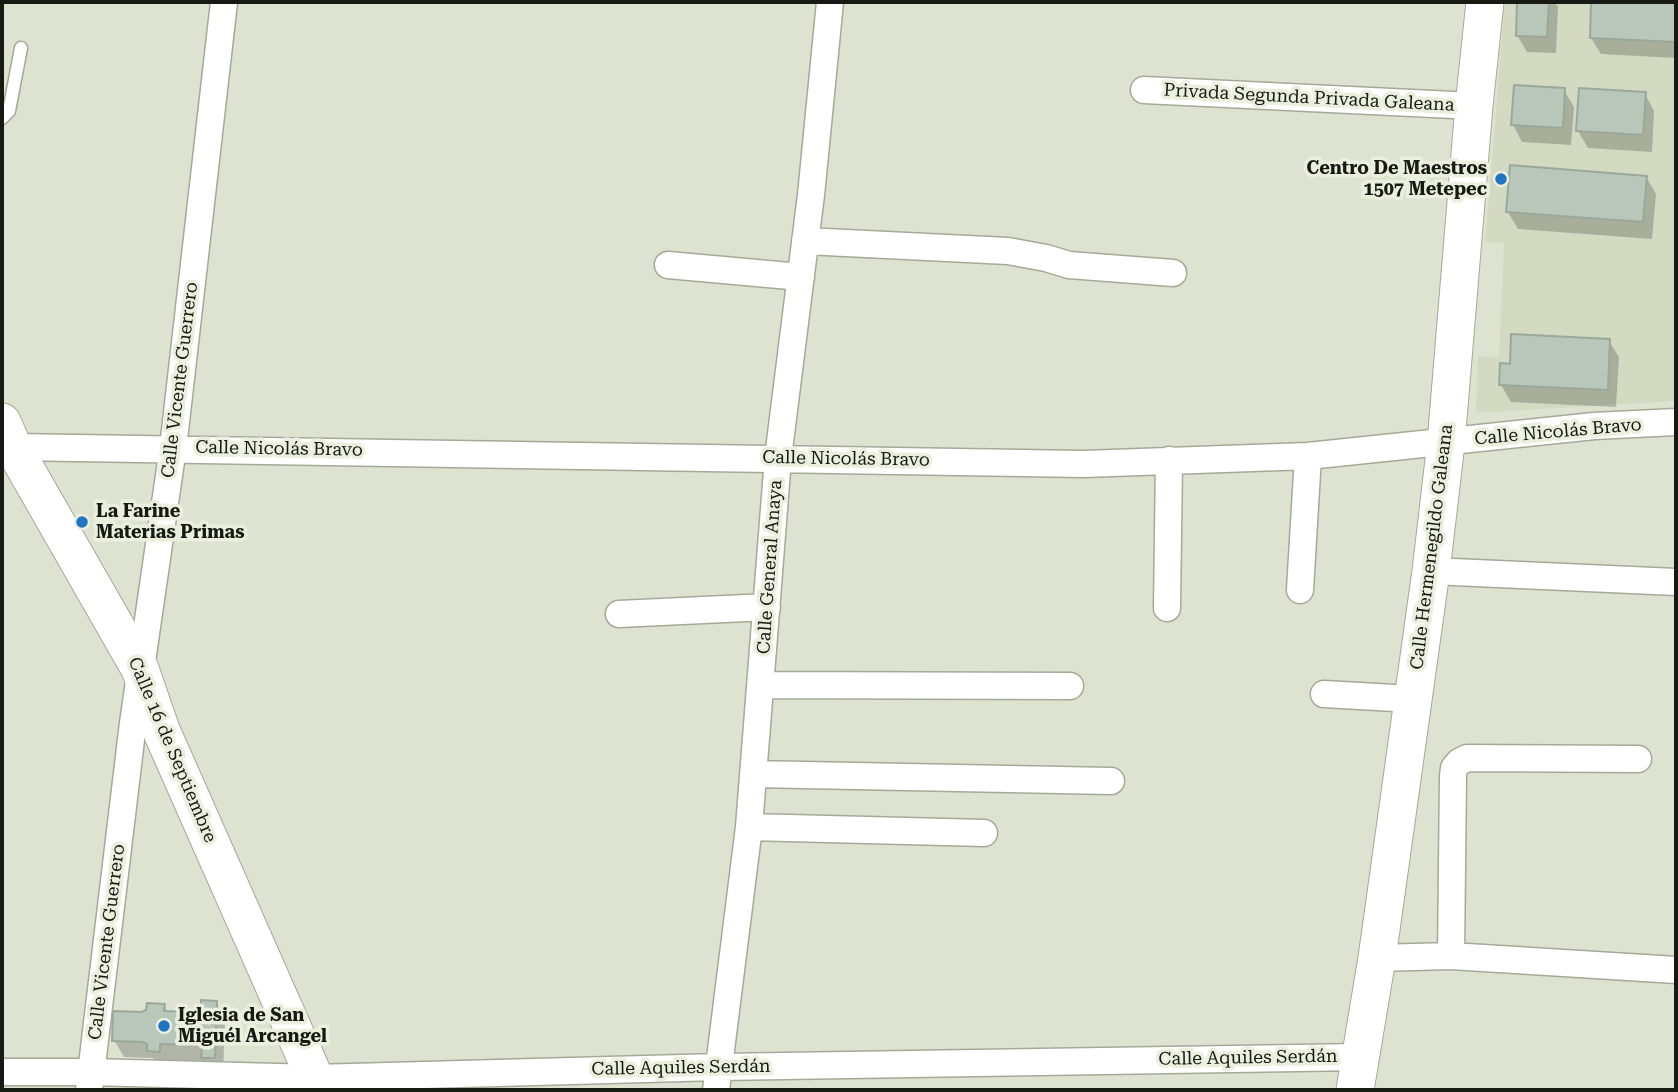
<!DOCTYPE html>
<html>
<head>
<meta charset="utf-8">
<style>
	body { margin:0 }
	#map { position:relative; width:1678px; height:1092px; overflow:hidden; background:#dee3d1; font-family:"Roboto Serif",serif }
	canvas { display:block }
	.frame { position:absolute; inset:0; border:4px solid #171913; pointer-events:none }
</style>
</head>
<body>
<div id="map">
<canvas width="1678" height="1092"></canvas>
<div class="frame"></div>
</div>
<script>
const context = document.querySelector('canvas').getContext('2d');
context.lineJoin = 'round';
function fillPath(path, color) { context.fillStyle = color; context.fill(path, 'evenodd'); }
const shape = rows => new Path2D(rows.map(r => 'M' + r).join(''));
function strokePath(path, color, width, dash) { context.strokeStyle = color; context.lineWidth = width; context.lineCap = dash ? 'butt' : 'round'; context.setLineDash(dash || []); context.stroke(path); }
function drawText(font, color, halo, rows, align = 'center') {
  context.font = font + ' "Roboto Serif",serif'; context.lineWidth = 7; context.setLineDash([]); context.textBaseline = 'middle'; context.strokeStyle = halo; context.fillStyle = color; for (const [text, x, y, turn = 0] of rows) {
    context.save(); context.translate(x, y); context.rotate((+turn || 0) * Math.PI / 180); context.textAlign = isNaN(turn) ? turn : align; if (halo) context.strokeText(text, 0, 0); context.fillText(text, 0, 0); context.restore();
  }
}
fillPath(shape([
	[1505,2,1676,2,1676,401,1476,413,1478,356,1499,357,1504,243,1485,242]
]), '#d3dac1');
fillPath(shape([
	[1519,2,1555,2,1558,7,1556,53,1527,52,1517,35],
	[1593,2,1676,2,1676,58,1601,54,1591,38],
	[1564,90,1574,107,1571,145,1522,142,1513,125],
	[1645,94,1654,111,1652,152,1588,148,1578,131],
	[1646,177,1656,194,1652,239,1518,229,1508,212],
	[1609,341,1619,357,1616,407,1511,402,1501,385,1512,366],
	[216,1003,225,1019,223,1075,213,1074,206,1061,169,1060,169,1068,158,1067,153,1058,124,1057,114,1040,143,1014,164,1005,168,1013,202,1014]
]), '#0003');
const building = shape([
	[1517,2,1549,2,1547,37,1516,36,1517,2],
	[1591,2,1676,2,1676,42,1590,38,1591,2],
	[1514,85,1565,88,1563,128,1511,125,1514,85],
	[1579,88,1646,92,1643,135,1576,131,1579,88],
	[1510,165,1647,176,1643,222,1506,212,1510,165],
	[1511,334,1610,339,1608,390,1499,385,1500,363,1510,364,1511,334],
	[201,1000,217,1001,215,1058,201,1058,202,1045,160,1044,160,1052,147,1051,147,1044,142,1042,112,1041,113,1011,141,1012,146,1010,147,1003,165,1004,164,1011,201,1012,201,1000]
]);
fillPath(building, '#b8c7b9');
strokePath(building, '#9aa89b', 2);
const lane = shape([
	[2,118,9,111,21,48]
]);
const street = shape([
	[1144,90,1474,106],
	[805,241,1008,251,1046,258,1069,265,1173,273],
	[668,265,801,277],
	[13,447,1084,464,1308,456,1594,426,1676,422],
	[1431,571,1676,582],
	[1300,590,1308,456],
	[1167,608,1169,460],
	[619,614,767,607],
	[761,685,1070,686],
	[1324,694,1412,699],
	[753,774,1111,781],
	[749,827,984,833],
	[1451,956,1453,776,1454,768,1459,762,1467,758,1638,759],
	[1377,958,1451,956,1676,970],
	[2,1072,91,1072,314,1078,719,1067,1361,1057],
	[89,1090,133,723,173,448,224,2],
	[716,1090,749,827,778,458,811,195,830,2]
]);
const secondary = shape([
	[2,422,13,447,140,669,161,730,320,1090],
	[1355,1090,1377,958,1431,571,1446,443,1474,106,1485,2]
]);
strokePath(lane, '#a4aa98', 15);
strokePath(street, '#a4aa98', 29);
strokePath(secondary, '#a4aa98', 39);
strokePath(lane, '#fff', 12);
strokePath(street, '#fff', 26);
strokePath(secondary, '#fff', 37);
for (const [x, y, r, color] of [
	[1501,179,7,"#2074c2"],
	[82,522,7,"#2074c2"],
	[164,1026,7,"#2074c2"]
]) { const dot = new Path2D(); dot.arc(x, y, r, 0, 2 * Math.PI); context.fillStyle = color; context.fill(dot); strokePath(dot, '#ebf0de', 2.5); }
drawText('18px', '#171913', '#ebf0de', [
	["Privada Segunda Privada Galeana",1309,98,3],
	["Calle Vicente Guerrero",180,380,-83],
	["Calle Nicolás Bravo",1558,432,-5],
	["Calle Nicolás Bravo",279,449,1],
	["Calle Nicolás Bravo",846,459,1],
	["Calle Hermenegildo Galeana",1432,547,-83],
	["Calle General Anaya",770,567,-86],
	["Calle 16 de Septiembre",172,750,67],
	["Calle Vicente Guerrero",107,942,-83],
	["Calle Aquiles Serdán",1248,1058,-1],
	["Calle Aquiles Serdán",681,1068,-1]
]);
drawText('bold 18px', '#171913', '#ebf0de', [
	["Centro De Maestros",1487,169,"right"],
	["1507 Metepec",1487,190,"right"],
	["La Farine",96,512],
	["Materias Primas",96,533],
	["Iglesia de San",178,1016],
	["Miguél Arcangel",178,1037]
], 'left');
</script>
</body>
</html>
